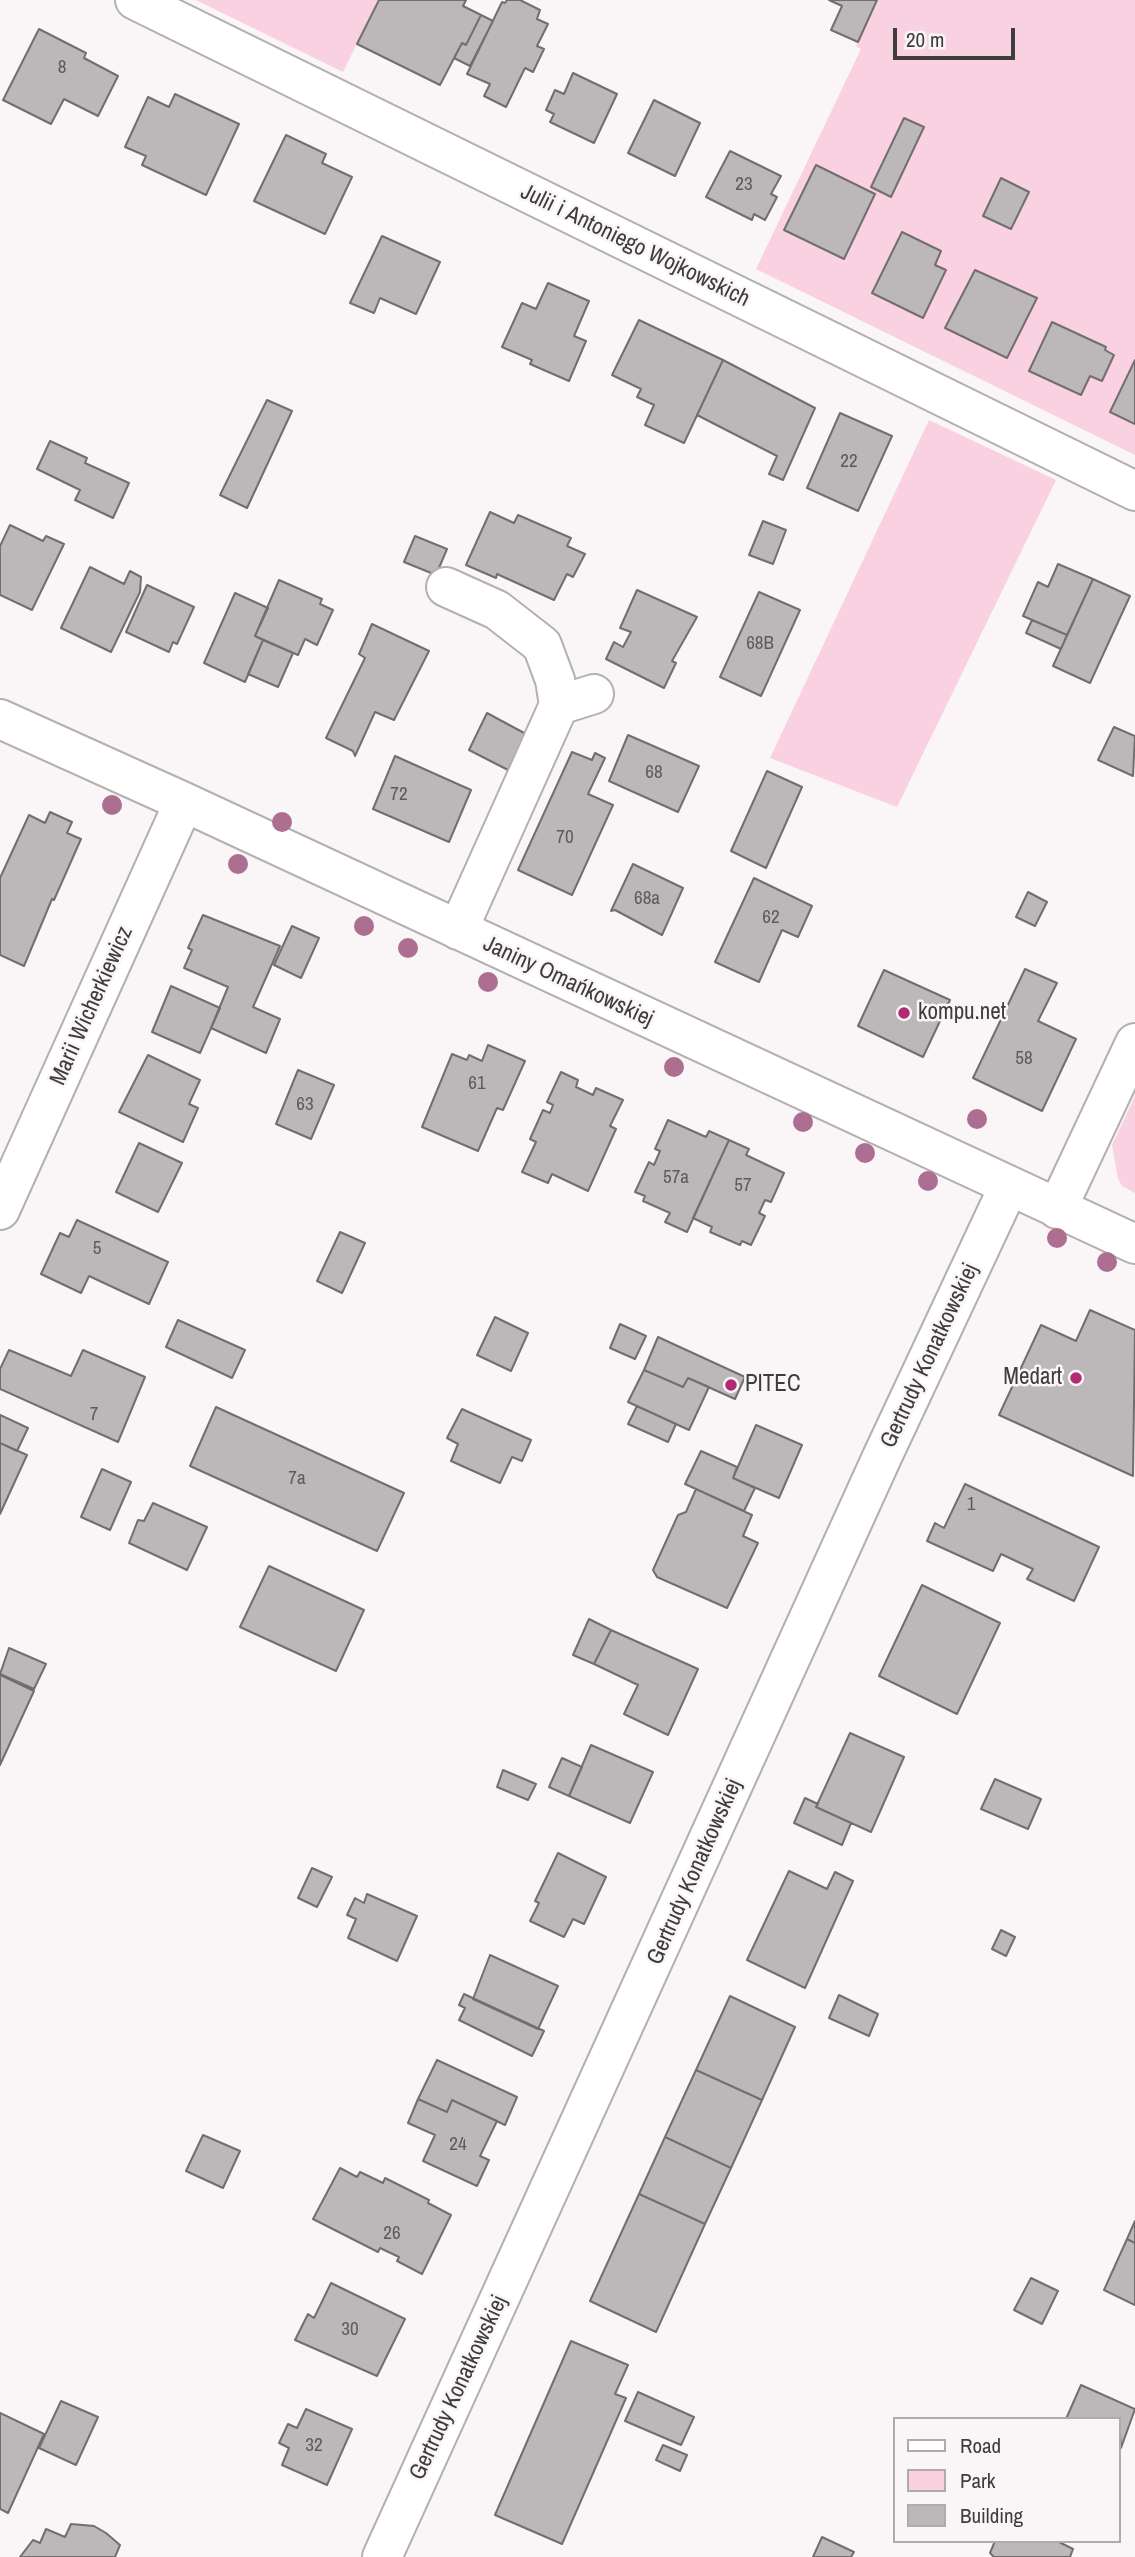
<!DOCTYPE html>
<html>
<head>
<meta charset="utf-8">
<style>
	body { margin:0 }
	#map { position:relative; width:1135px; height:2557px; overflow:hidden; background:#faf5f6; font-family:"Archivo Narrow",sans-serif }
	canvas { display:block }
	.legend { position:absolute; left:893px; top:2417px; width:228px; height:126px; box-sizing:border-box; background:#faf5f6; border:2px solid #afabac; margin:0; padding:9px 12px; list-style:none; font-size:21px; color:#3e3c3d }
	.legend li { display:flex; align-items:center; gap:14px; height:35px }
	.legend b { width:35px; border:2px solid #afabac }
	.scale { position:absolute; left:893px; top:28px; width:122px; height:32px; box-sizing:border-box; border:4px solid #3e3c3d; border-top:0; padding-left:9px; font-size:21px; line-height:24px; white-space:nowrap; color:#3e3c3d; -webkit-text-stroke:5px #faf5f6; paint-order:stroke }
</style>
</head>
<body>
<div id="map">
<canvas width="1135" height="2557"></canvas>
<ul class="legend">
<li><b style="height:9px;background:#fff"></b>Road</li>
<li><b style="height:19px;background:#f9d1e0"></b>Park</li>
<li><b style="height:19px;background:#bcb7b9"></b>Building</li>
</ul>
<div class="scale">20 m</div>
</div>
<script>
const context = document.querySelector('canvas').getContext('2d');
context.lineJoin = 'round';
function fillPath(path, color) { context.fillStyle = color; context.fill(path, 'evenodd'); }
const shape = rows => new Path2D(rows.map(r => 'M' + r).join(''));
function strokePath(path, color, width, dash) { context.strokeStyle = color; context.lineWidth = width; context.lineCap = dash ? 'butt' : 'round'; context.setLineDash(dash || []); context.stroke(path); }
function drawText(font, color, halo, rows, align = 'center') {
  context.font = font + ' "Archivo Narrow",sans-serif'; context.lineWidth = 5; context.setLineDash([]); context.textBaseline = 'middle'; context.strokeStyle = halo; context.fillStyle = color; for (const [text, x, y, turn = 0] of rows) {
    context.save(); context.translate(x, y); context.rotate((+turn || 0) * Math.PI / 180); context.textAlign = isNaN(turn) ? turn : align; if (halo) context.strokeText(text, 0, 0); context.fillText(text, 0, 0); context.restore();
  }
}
fillPath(shape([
	[196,0,378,0,343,72],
	[878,0,1135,0,1135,455,756,269,861,49,856,46],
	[929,420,1056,480,897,807,770,758],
	[1135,1096,1135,1193,1122,1186,1118,1179,1112,1145]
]), '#f9d1e0');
const building = shape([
	[379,0,466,0,463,6,481,15,466,45,462,43,440,85,357,44,379,0],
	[507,0,520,0,540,10,537,19,548,24,537,46,544,49,533,72,525,68,506,107,484,96,490,84,467,74,502,2,505,3,507,0],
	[829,0,877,0,858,42,831,30,842,6,829,0],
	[481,15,493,21,470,66,454,58,462,43,466,45,481,15],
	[39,29,86,53,84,58,118,76,98,116,64,99,51,124,3,100,39,29],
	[573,73,617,94,594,143,550,122,554,114,546,110,555,90,564,94,573,73],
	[175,94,239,124,206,195,142,165,146,156,125,147,148,97,169,107,175,94],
	[654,100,700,123,675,176,628,153,654,100],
	[904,118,924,127,891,197,871,187,904,118],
	[286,135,326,154,322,163,352,177,325,234,254,201,286,135],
	[730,151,781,176,771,194,777,197,765,220,754,214,752,220,706,197,730,151],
	[816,165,875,194,844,259,784,230,816,165],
	[1001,178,1029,192,1011,229,983,216,1001,178],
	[902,232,941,251,935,265,946,270,923,318,872,293,902,232],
	[382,236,440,262,416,314,380,298,374,313,350,303,382,236],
	[975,270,1037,298,1007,358,945,328,975,270],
	[548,283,589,301,574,336,586,341,569,381,530,364,532,360,502,347,522,303,536,309,548,283],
	[639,320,723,360,684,443,645,425,654,405,637,397,641,389,612,375,639,320],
	[1052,322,1106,347,1105,350,1114,355,1102,381,1090,376,1081,395,1029,371,1052,322],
	[723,360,815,408,783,480,769,474,777,456,697,415,723,360],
	[1135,360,1135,424,1110,412,1135,360],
	[267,400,292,411,247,508,220,495,267,400],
	[840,413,892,436,858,511,807,488,840,413],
	[50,441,87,458,85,463,129,483,113,518,75,500,80,490,37,469,50,441],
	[490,512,514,523,518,515,571,538,567,546,585,554,573,577,567,574,554,600,497,574,496,578,466,565,490,512],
	[763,521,786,530,773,564,749,555,763,521],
	[10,525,43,541,46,536,64,544,32,610,0,595,0,546,10,525],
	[415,536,447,549,436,575,404,562,415,536],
	[1058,564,1093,579,1067,635,1023,616,1038,582,1048,587,1058,564],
	[90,567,124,584,130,571,141,577,140,592,111,652,61,628,90,567],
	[1093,579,1130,596,1090,683,1053,666,1093,579],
	[279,580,322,599,320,604,333,610,317,645,305,639,298,655,255,636,279,580],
	[147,585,194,607,177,644,173,642,169,652,126,632,147,585],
	[637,590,697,617,672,661,676,663,664,688,606,659,614,642,623,647,631,632,620,628,637,590],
	[759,592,800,610,761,696,720,677,759,592],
	[235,593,268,608,255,636,263,640,245,682,204,663,235,593],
	[1032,620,1067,635,1061,649,1026,633,1032,620],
	[372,624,429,651,394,720,375,712,355,756,353,751,326,738,365,658,359,654,372,624],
	[263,640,293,653,278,687,248,674,263,640],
	[487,713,526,734,508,770,469,750,487,713],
	[1114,727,1135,736,1133,776,1098,760,1114,727],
	[628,735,699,766,678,812,609,781,628,735],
	[572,752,592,760,595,753,605,758,588,794,613,805,572,895,518,870,572,752],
	[395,756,471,790,449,842,373,809,395,756],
	[767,771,802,787,766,868,731,851,767,771],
	[50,812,72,822,67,833,81,839,54,900,52,899,24,966,0,955,0,878,29,815,45,823,50,812],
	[633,864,683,888,662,935,615,910,611,911,633,864],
	[754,878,812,906,798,937,782,930,759,982,715,962,754,878],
	[1028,892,1047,902,1035,926,1016,917,1028,892],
	[203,915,280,946,253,1007,280,1019,266,1053,211,1028,228,987,184,968,192,950,188,948,203,915],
	[292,926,319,938,301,978,274,965,292,926],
	[1025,969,1057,983,1038,1021,1076,1039,1042,1111,973,1078,1025,969],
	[884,970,950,1000,923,1057,858,1026,884,970],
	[171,986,220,1008,200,1053,152,1032,171,986],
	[488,1045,525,1061,503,1110,497,1108,478,1151,422,1127,452,1054,467,1060,469,1055,482,1061,488,1045],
	[148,1055,200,1080,189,1104,198,1108,183,1142,119,1112,148,1055],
	[298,1070,334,1085,311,1139,276,1124,298,1070],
	[561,1072,578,1080,576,1087,593,1095,596,1088,623,1100,610,1126,616,1129,588,1191,552,1174,548,1183,522,1172,536,1142,530,1139,543,1110,550,1113,553,1105,547,1102,561,1072],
	[668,1120,706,1137,709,1131,729,1140,687,1232,665,1222,670,1213,643,1201,645,1196,635,1192,649,1162,654,1165,660,1151,655,1149,668,1120],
	[729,1140,749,1149,746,1155,784,1173,771,1202,765,1200,759,1213,765,1216,751,1245,742,1241,740,1245,710,1232,712,1227,693,1218,729,1140],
	[139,1143,182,1163,158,1212,116,1192,139,1143],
	[77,1220,168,1262,149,1304,89,1276,81,1293,41,1274,60,1233,69,1237,77,1220],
	[340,1232,365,1243,342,1293,317,1281,340,1232],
	[1090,1310,1135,1330,1133,1476,999,1415,1041,1325,1076,1341,1090,1310],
	[495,1317,528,1333,511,1371,477,1355,495,1317],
	[178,1320,245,1350,232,1378,166,1347,178,1320],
	[620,1324,646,1336,635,1359,610,1348,620,1324],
	[658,1337,745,1377,735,1399,688,1378,683,1387,644,1370,658,1337],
	[9,1350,71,1376,83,1350,145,1377,118,1442,0,1389,0,1369,9,1350],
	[644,1370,683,1387,688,1378,709,1387,689,1430,628,1402,644,1370],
	[637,1406,676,1424,668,1442,628,1424,637,1406],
	[216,1407,404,1493,377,1551,190,1466,216,1407],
	[462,1409,531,1440,522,1461,512,1457,500,1483,451,1461,458,1444,447,1438,462,1409],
	[0,1415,28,1428,17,1451,0,1443,0,1415],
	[756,1425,802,1445,779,1498,733,1478,756,1425],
	[0,1443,27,1455,0,1514,0,1443],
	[701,1451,737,1467,733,1478,755,1488,744,1511,685,1484,701,1451],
	[102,1469,131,1482,110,1530,81,1517,102,1469],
	[965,1484,1099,1547,1074,1601,1027,1579,1033,1569,1001,1554,993,1571,927,1541,935,1523,944,1528,965,1484],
	[696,1489,752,1515,743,1536,758,1543,727,1608,657,1577,653,1570,678,1515,686,1512,696,1489],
	[153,1503,207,1527,187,1570,129,1543,138,1520,144,1521,153,1503],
	[269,1566,364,1610,336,1671,240,1627,269,1566],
	[922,1585,1000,1623,957,1714,879,1676,922,1585],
	[589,1619,611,1630,594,1664,573,1655,589,1619],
	[611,1630,698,1669,668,1735,624,1714,638,1685,594,1664,611,1630],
	[9,1648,46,1664,34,1689,0,1674,9,1648],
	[0,1675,34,1691,0,1765,0,1675],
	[850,1733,904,1757,871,1832,816,1807,850,1733],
	[591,1745,653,1772,630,1823,569,1796,591,1745],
	[562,1758,582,1767,569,1796,549,1787,562,1758],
	[503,1770,536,1784,528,1800,497,1787,503,1770],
	[995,1779,1041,1799,1028,1829,981,1809,995,1779],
	[805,1798,818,1804,816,1807,851,1823,842,1845,794,1823,805,1798],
	[558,1853,606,1877,584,1924,573,1919,564,1937,530,1921,539,1903,535,1901,558,1853],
	[312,1868,332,1877,317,1907,298,1898,312,1868],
	[789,1871,827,1889,835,1872,853,1881,805,1988,747,1960,789,1871],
	[367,1894,417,1916,397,1961,348,1938,356,1919,347,1915,355,1898,364,1903,367,1894],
	[1001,1930,1015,1937,1006,1956,992,1949,1001,1930],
	[490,1955,558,1986,538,2029,473,1999,490,1955],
	[464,1994,544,2031,532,2056,459,2020,465,2008,459,2005,464,1994],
	[839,1995,878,2014,869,2036,829,2018,839,1995],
	[730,1996,795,2027,762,2100,696,2070,730,1996],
	[437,2060,517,2097,505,2125,452,2100,447,2112,418,2099,437,2060],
	[696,2070,762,2100,731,2168,665,2137,696,2070],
	[418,2099,447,2112,452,2100,497,2121,480,2156,489,2160,477,2186,423,2161,435,2135,408,2123,418,2099],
	[203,2135,240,2151,223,2188,186,2171,203,2135],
	[665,2137,731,2168,705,2224,639,2194,665,2137],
	[340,2168,357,2177,360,2172,383,2183,385,2178,429,2200,428,2203,451,2215,422,2274,397,2261,399,2257,380,2248,378,2252,313,2219,340,2168],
	[639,2194,705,2224,656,2332,590,2301,639,2194],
	[1135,2221,1135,2243,1127,2239,1135,2221],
	[1127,2239,1135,2243,1135,2305,1104,2290,1127,2239],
	[1031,2278,1058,2291,1042,2324,1014,2310,1031,2278],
	[331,2283,405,2319,377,2376,295,2340,308,2314,314,2318,331,2283],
	[571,2341,628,2365,615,2394,626,2398,562,2544,495,2515,571,2341],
	[1081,2385,1135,2409,1121,2448,1119,2419,1066,2419,1081,2385],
	[638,2392,694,2417,681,2445,625,2421,638,2392],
	[61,2401,98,2417,76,2465,39,2448,61,2401],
	[306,2409,352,2429,327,2485,282,2465,289,2448,279,2443,288,2424,297,2428,306,2409],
	[0,2413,44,2434,8,2513,0,2509,0,2413],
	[663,2445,687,2455,680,2471,656,2460,663,2445],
	[71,2524,94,2526,106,2533,120,2545,115,2557,20,2557,33,2540,40,2543,46,2529,65,2537,71,2524],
	[822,2537,854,2552,851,2557,813,2557,822,2537],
	[995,2541,1057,2541,1073,2549,1070,2557,994,2557,990,2553,995,2541]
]);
fillPath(building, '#bcb7b9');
strokePath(building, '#726e70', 2);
const minor = shape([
	[135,0,1135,491],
	[446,587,497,610,542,645,555,680,559,705,458,930],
	[559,705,594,694],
	[0,719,184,802,1135,1244],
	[1057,1209,1135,1043],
	[0,1210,184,802],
	[382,2557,882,1457,1008,1188]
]);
strokePath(minor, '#b4afb1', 42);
strokePath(minor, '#fff', 38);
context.fillStyle = '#ac6f92';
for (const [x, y] of [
	[112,805],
	[282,822],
	[238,864],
	[364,926],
	[408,948],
	[488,982],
	[674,1067],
	[977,1119],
	[803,1122],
	[865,1153],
	[928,1181],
	[1057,1238],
	[1107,1262]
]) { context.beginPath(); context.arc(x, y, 10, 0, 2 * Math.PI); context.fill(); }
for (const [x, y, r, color] of [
	[904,1013,7,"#b12b71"],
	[1076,1378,7,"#b12b71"],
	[731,1385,7,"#b12b71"]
]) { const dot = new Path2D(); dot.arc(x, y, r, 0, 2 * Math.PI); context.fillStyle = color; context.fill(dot); strokePath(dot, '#faf5f6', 2.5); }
drawText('19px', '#5e5b5c', null, [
	["8",62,68],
	["23",744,185],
	["22",849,462],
	["68B",760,644],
	["68",654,773],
	["72",399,795],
	["70",565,838],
	["68a",647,899],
	["62",771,918],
	["58",1024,1059],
	["61",477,1084],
	["63",305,1105],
	["57a",676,1178],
	["57",743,1186],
	["5",97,1249],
	["7",94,1415],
	["7a",297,1479],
	["1",971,1505],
	["24",458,2145],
	["26",392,2234],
	["30",350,2330],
	["32",314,2446]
]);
drawText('23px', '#3e3c3d', '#faf5f6', [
	["Julii i Antoniego Wojkowskich",635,246,26],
	["Janiny Omańkowskiej",568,982,25],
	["Marii Wicherkiewicz",92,1006,-66],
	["Gertrudy Konatkowskiej",930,1356,-65],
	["Gertrudy Konatkowskiej",695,1872,-66],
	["Gertrudy Konatkowskiej",459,2388,-65]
]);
drawText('23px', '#3e3c3d', '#faf5f6', [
	["kompu.net",918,1013],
	["Medart",1062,1378,"right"],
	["PITEC",745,1385]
], 'left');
</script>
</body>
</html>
